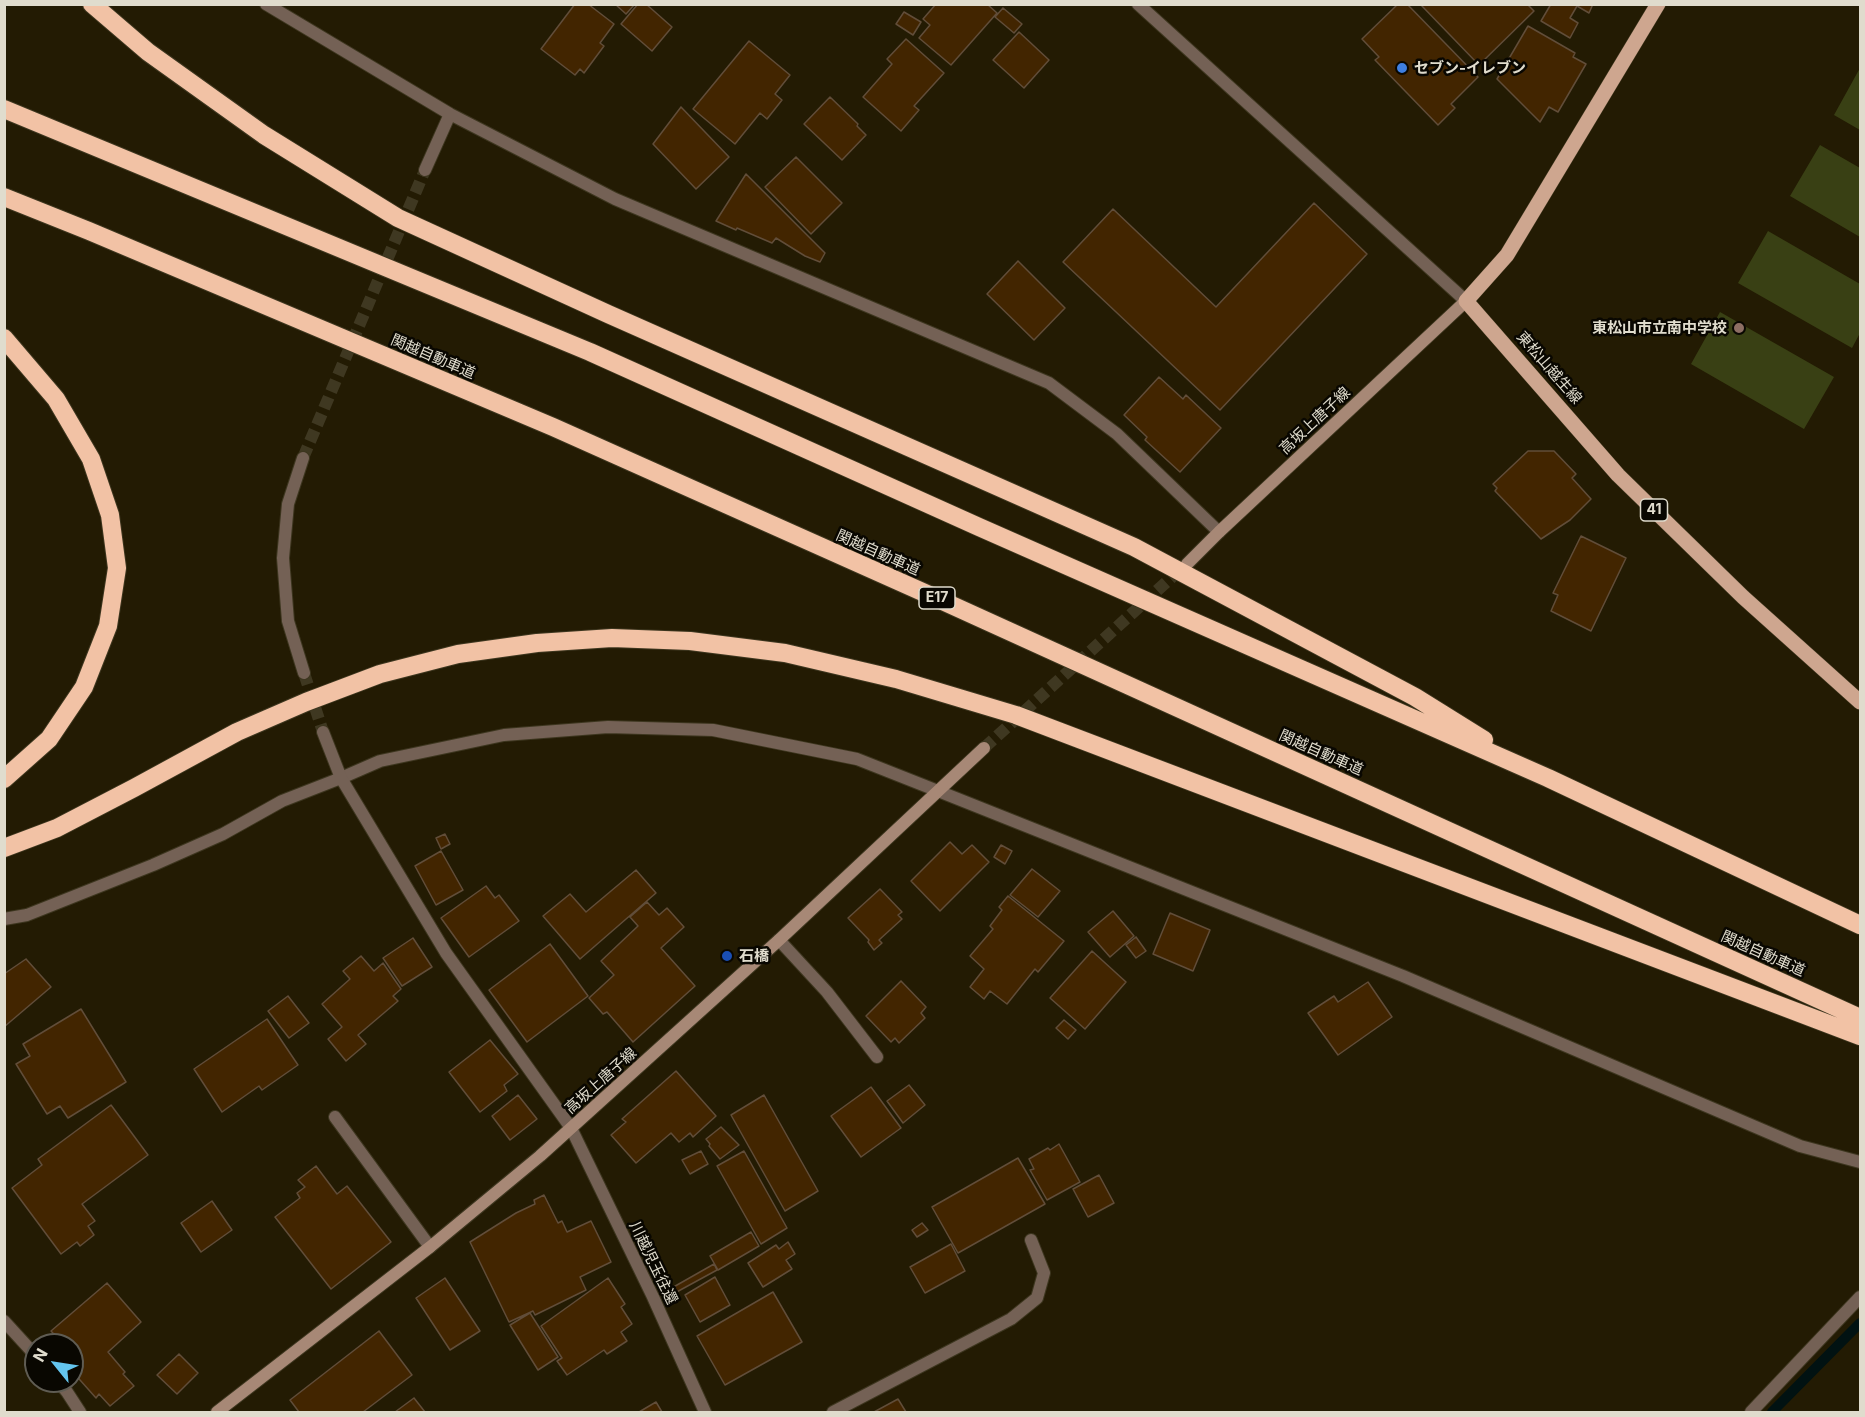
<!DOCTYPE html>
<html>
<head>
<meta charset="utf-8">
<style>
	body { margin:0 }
	#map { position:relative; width:1865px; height:1417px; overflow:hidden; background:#231b03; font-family:Inter,sans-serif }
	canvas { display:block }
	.frame { position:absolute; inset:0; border:6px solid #e0dccd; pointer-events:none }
	.north { position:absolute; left:24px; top:1333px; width:60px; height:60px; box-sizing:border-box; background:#090701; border:2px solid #5f5c53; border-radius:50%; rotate:300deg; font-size:16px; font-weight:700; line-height:24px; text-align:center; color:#e0dccd }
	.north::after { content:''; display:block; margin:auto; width:21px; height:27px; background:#64c5ee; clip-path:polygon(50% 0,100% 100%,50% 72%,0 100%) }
</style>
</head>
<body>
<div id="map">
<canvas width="1865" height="1417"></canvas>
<div class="frame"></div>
<div class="north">N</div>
</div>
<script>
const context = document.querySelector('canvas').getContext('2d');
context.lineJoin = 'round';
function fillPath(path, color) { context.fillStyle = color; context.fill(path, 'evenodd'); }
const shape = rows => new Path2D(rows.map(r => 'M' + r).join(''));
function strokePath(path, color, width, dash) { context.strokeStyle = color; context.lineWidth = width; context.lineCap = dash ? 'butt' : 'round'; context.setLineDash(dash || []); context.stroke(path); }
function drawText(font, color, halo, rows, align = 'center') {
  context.font = font + ' Inter,"Noto Sans JP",sans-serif'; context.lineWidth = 5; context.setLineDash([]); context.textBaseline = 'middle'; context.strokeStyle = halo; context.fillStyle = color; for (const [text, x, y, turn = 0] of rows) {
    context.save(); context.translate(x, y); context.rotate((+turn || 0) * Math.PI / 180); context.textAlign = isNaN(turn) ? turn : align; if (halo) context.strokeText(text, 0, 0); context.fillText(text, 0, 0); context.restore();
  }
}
fillPath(shape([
	[1860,68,1860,130,1834,115],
	[1820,145,1860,168,1860,237,1790,196],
	[1768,231,1860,284,1860,333,1852,348,1738,283],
	[1720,312,1834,377,1804,429,1691,364]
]), '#394014');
strokePath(shape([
	[1772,1412,1860,1323]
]), '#011212', 10);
const building = shape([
	[575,4,588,4,614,24,600,43,604,46,584,73,580,69,575,75,541,49,575,4],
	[615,4,635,4,626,14,615,4],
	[638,4,646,4,672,27,652,51,621,24,638,4],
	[936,4,987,4,997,13,951,65,919,38,930,25,923,19,936,4],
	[1398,4,1407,4,1478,77,1451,104,1455,108,1438,125,1375,60,1379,57,1362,39,1398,4],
	[1420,4,1527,4,1534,11,1479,65,1420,4],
	[1551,4,1593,4,1589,13,1577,6,1570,18,1578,23,1570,38,1541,21,1551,4],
	[1003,8,1022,24,1014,33,995,17,1003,8],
	[904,12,921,22,913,35,896,24,904,12],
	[1528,26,1575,53,1573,57,1586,64,1558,112,1549,107,1540,122,1497,79,1528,26],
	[1019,32,1049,60,1024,88,993,60,1019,32],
	[906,39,944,73,914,106,919,110,901,131,863,97,892,64,887,59,906,39],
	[749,41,790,75,775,94,782,100,767,119,760,113,735,144,693,109,749,41],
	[830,97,858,124,857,126,866,135,842,160,804,124,830,97],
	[681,107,729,157,696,189,653,144,681,107],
	[796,157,842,203,811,234,765,187,796,157],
	[746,174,825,253,820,262,805,256,776,238,772,243,737,228,736,230,716,221,746,174],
	[1314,203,1367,254,1220,410,1063,262,1113,209,1216,307,1314,203],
	[1018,261,1065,308,1034,340,987,294,1018,261],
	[1159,377,1183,399,1186,395,1221,428,1180,472,1145,440,1147,437,1124,415,1159,377],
	[1528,451,1554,451,1576,474,1572,478,1591,499,1570,520,1541,539,1495,491,1497,488,1493,484,1528,451],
	[1581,536,1626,558,1591,631,1551,611,1558,595,1553,593,1581,536],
	[445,834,450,844,441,849,436,838,445,834],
	[950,842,962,854,972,845,989,862,940,911,911,881,950,842],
	[1001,845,1012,851,1005,864,994,857,1001,845],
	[441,851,463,890,436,905,415,866,441,851],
	[1032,869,1060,891,1038,917,1010,895,1032,869],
	[636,870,656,893,580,959,543,916,570,894,586,912,636,870],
	[486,886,495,898,499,895,519,921,469,957,441,918,486,886],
	[880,889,902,912,898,915,902,919,879,940,882,943,874,950,868,942,869,940,848,918,880,889],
	[1008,896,1064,941,1038,972,1035,969,1007,1004,990,991,984,999,970,987,984,969,970,956,993,929,990,926,1002,910,999,907,1008,896],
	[647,902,659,915,667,908,684,927,661,948,695,986,633,1042,607,1012,603,1014,589,998,614,975,601,961,638,926,630,917,647,902],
	[1113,911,1134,936,1110,957,1088,932,1113,911],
	[1170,913,1210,930,1193,971,1153,954,1170,913],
	[1136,937,1146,951,1136,958,1126,945,1136,937],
	[413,938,432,967,402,986,383,958,413,938],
	[550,944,588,996,527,1042,489,990,550,944],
	[1092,951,1126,982,1085,1029,1050,998,1092,951],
	[361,956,374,971,383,963,401,989,393,996,398,1001,358,1035,366,1044,346,1061,328,1039,342,1027,322,1004,350,979,343,971,361,956],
	[26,959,51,987,4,1027,4,974,26,959],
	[901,981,926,1007,921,1013,925,1018,899,1043,895,1038,891,1042,866,1016,901,981],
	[1368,982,1392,1017,1338,1055,1308,1013,1334,996,1338,1002,1368,982],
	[288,996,309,1023,289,1038,268,1011,288,996],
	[81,1009,126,1082,68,1118,60,1106,47,1114,16,1064,30,1056,23,1044,81,1009],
	[267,1019,298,1065,262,1090,259,1086,222,1112,194,1069,267,1019],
	[1064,1020,1076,1030,1068,1039,1056,1028,1064,1020],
	[490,1040,518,1074,504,1085,507,1091,480,1112,449,1072,490,1040],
	[676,1071,716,1116,693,1137,690,1133,679,1142,671,1133,636,1163,611,1135,626,1122,622,1119,676,1071],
	[909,1085,925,1105,903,1123,887,1101,909,1085],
	[871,1087,901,1128,861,1157,831,1116,871,1087],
	[518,1095,537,1119,510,1140,492,1116,518,1095],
	[764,1095,818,1191,785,1211,731,1115,764,1095],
	[111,1105,148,1155,82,1204,95,1221,88,1226,94,1235,80,1246,77,1242,61,1254,12,1188,42,1165,38,1159,111,1105],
	[721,1127,739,1145,720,1159,709,1146,710,1144,706,1139,721,1127],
	[1059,1144,1080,1182,1047,1200,1030,1170,1034,1169,1029,1159,1048,1148,1050,1150,1059,1144],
	[701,1151,708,1164,690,1174,682,1160,701,1151],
	[744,1151,787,1228,761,1244,717,1166,744,1151],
	[1018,1158,1045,1204,958,1253,932,1207,1018,1158],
	[316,1166,337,1194,347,1186,391,1242,331,1289,275,1217,300,1198,297,1193,305,1187,298,1180,316,1166],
	[1099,1175,1114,1203,1088,1217,1073,1189,1099,1175],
	[544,1195,558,1223,562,1221,567,1232,591,1221,611,1262,580,1277,586,1290,535,1315,533,1311,509,1322,470,1242,516,1213,535,1204,534,1200,544,1195],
	[212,1201,232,1230,201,1252,181,1223,212,1201],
	[922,1223,928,1230,917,1237,912,1230,922,1223],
	[751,1232,759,1246,718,1270,710,1256,751,1232],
	[788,1242,795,1254,786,1260,792,1269,763,1287,748,1263,776,1245,779,1249,788,1242],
	[951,1244,965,1271,925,1293,910,1267,951,1244],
	[714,1264,717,1270,673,1294,670,1289,714,1264],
	[715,1277,730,1305,700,1322,685,1295,715,1277],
	[445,1278,480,1331,450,1350,416,1298,445,1278],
	[608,1278,625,1304,621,1307,632,1324,621,1332,627,1341,607,1354,604,1350,567,1375,557,1361,562,1358,541,1326,608,1278],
	[107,1283,141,1322,108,1352,125,1372,123,1374,134,1386,110,1406,99,1394,96,1398,72,1371,72,1368,79,1362,72,1354,72,1345,64,1345,51,1331,107,1283],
	[773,1292,802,1342,725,1385,697,1336,773,1292],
	[530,1313,558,1357,538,1370,510,1325,530,1313],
	[379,1331,412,1375,363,1412,299,1412,290,1400,379,1331],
	[179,1354,198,1373,177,1394,157,1375,179,1354],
	[414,1398,425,1412,395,1412,414,1398],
	[898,1399,906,1412,874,1412,898,1399],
	[656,1402,662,1412,639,1412,656,1402]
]);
fillPath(building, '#422500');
strokePath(building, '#614d39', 1.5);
strokePath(shape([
	[303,458,425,170],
	[304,673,323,732]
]), '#3f3821', 12, [12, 6]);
strokePath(shape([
	[984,748,1183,567]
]), '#3f3821', 12, [12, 6]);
const service = shape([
	[341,778,380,761,504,735,608,727,713,730,857,759,938,791],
	[335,1117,430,1247],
	[4,1321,36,1356],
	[58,1381,67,1392,80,1412],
	[833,1412,1011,1319,1037,1298,1044,1273,1031,1240]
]);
const minor = shape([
	[266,4,450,114,615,199,1049,383,1117,434,1219,532],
	[425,170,450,114],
	[303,458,288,504,283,558,288,621,304,673],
	[323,732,341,778,446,953,571,1128,653,1297,705,1412],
	[938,791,1403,976,1800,1146,1860,1162],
	[4,919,27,915,153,865,223,834,282,801,341,778],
	[779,940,827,992,877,1057],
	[1751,1412,1860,1297]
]);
const tertiary = shape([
	[1138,4,1466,301]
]);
const secondary = shape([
	[1187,564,1219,532,1466,301],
	[217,1412,430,1247,540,1156,779,940,984,748]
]);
const primary = shape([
	[1658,4,1507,255,1466,301,1618,475,1743,597,1860,702]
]);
const motorway = shape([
	[92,4,148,52,264,135,398,218,608,314,1134,547,1415,697,1484,740],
	[4,109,590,352,979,527,1548,778,1860,925],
	[4,197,89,231,553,427,936,598,1860,1018],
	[4,338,56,399,91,459,110,515,117,568,108,626,84,687,49,739,4,779],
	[4,848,57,828,134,788,237,732,306,702,380,674,458,654,537,643,612,638,690,641,785,653,896,679,1016,715,1860,1036]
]);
strokePath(service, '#3d361f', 14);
strokePath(minor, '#3d361f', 14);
strokePath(tertiary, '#3d361f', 14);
strokePath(secondary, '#3d361f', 14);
strokePath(primary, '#3d361f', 16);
strokePath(motorway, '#3d361f', 20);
strokePath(service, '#746155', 12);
strokePath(minor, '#746155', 12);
strokePath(tertiary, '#746155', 12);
strokePath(secondary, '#a78876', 12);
strokePath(primary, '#cea68f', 15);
strokePath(motorway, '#f2c2a5', 18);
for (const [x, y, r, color] of [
	[1402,68,6,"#3f7fe0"],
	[1739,328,6,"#8d6e63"],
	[727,956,6,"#1a4fb4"]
]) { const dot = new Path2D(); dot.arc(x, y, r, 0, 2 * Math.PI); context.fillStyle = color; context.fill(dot); strokePath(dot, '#090701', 2); }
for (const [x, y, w] of [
	[1654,510,27],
	[937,598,36]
]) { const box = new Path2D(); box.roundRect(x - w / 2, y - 11, w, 22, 4.5); context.fillStyle = '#090701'; context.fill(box); strokePath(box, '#e0dccd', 1.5); }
drawText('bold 14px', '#e0dccd', null, [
	["41",1654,510],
	["E17",937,598]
]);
drawText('bold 15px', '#e0dccd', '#090701', [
	["セブン-イレブン",1414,68],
	["東松山市立南中学校",1727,328,"right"],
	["石橋",739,956]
], 'left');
drawText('15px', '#e0dccd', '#090701', [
	["関越自動車道",433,357,23],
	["東松山越生線",1549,368,49],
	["高坂上唐子線",1315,421,-43],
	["関越自動車道",878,553,24],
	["関越自動車道",1321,753,24],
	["関越自動車道",1763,954,24],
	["高坂上唐子線",601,1081,-42],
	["川越児玉往還",653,1263,64]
]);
</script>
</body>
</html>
